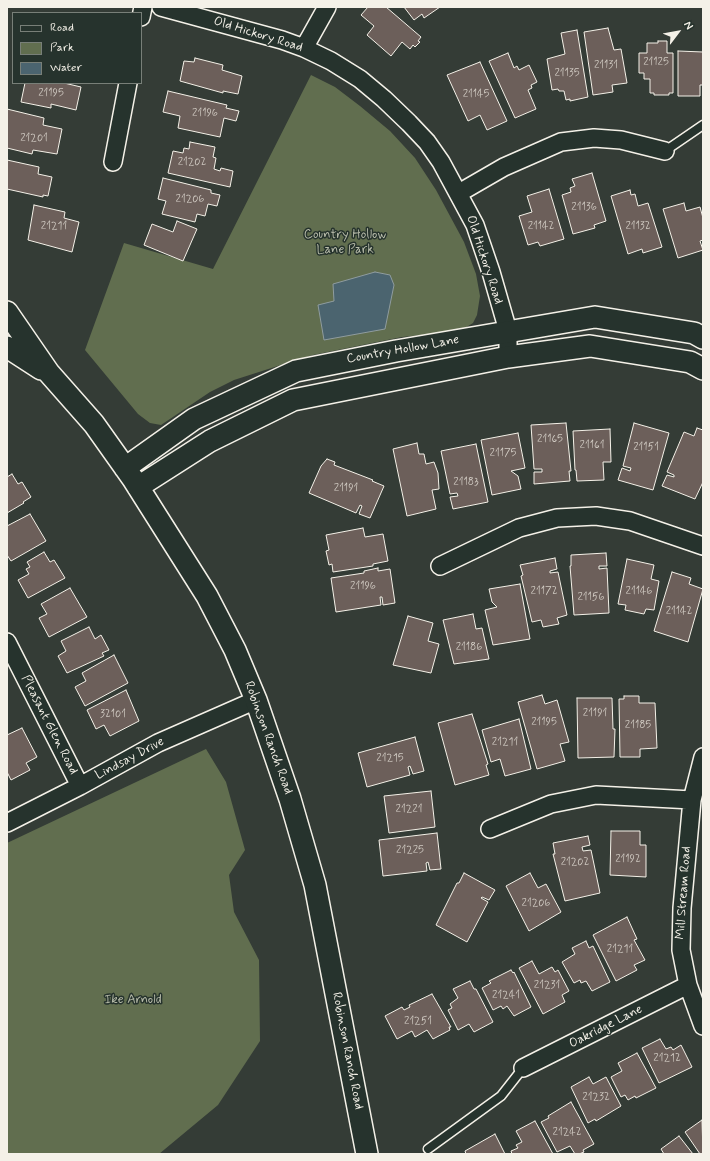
<!DOCTYPE html>
<html>
<head>
<meta charset="utf-8">
<style>
	body { margin:0 }
	#map { position:relative; width:710px; height:1161px; overflow:hidden; background:#343c36; font-family:Mynerve,sans-serif }
	canvas { display:block }
	.frame { position:absolute; inset:0; border:8px solid #f4f1e8; pointer-events:none }
	.legend { position:absolute; left:12px; top:12px; width:130px; height:72px; box-sizing:border-box; background:#26332d; border:1px solid #787f78; margin:0; padding:5px 7px; list-style:none; font-size:12px; color:#f4f1e8 }
	.legend li { display:flex; align-items:center; gap:8px; height:20px }
	.legend b { width:20px; border:1px solid #787f78 }
	.north { position:absolute; left:658px; top:12px; width:40px; height:40px; -webkit-text-stroke:3px #26332d; paint-order:stroke; rotate:58deg; font-size:11px; font-weight:700; line-height:16px; text-align:center; color:#f4f1e8 }
	.north::after { content:''; display:block; margin:auto; width:14px; height:18px; background:#f4f1e8; clip-path:polygon(50% 0,100% 100%,50% 72%,0 100%) }
</style>
</head>
<body>
<div id="map">
<canvas width="710" height="1161"></canvas>
<div class="frame"></div>
<ul class="legend">
<li><b style="height:5px;background:#26332d"></b>Road</li>
<li><b style="height:11px;background:#616e4f"></b>Park</li>
<li><b style="height:11px;background:#4b646f"></b>Water</li>
</ul>
<div class="north">N</div>
</div>
<script>
const context = document.querySelector('canvas').getContext('2d');
context.lineJoin = 'round';
function fillPath(path, color) { context.fillStyle = color; context.fill(path, 'evenodd'); }
const shape = rows => new Path2D(rows.map(r => 'M' + r).join(''));
function strokePath(path, color, width, dash) { context.strokeStyle = color; context.lineWidth = width; context.lineCap = dash ? 'butt' : 'round'; context.setLineDash(dash || []); context.stroke(path); }
function drawText(font, color, halo, rows, align = 'center') {
  context.font = font + ' Mynerve,sans-serif'; context.lineWidth = 3; context.setLineDash([]); context.textBaseline = 'middle'; context.strokeStyle = halo; context.fillStyle = color; for (const [text, x, y, turn = 0] of rows) {
    context.save(); context.translate(x, y); context.rotate((+turn || 0) * Math.PI / 180); context.textAlign = isNaN(turn) ? turn : align; if (halo) context.strokeText(text, 0, 0); context.fillText(text, 0, 0); context.restore();
  }
}
fillPath(shape([
	[311,75,335,87,360,106,390,131,415,158,436,190,464,242,476,274,480,296,477,315,473,323,460,331,402,337,313,355,284,364,234,380,210,392,161,425,150,423,138,414,85,350,124,243,213,269],
	[206,749,226,782,245,850,229,875,234,912,259,960,260,1041,218,1105,159,1154,7,1154,7,843]
]), '#616e4f');
const water = shape([
	[375,272,390,275,394,285,385,329,324,340,318,305,334,301,333,284,375,272]
]);
fillPath(water, '#4b646f');
strokePath(water, '#8f9c9f', 1);
const building = shape([
	[368,7,386,7,421,37,418,41,420,42,415,47,413,45,410,49,402,42,391,56,367,35,374,26,361,15,368,7],
	[404,7,440,7,424,18,422,14,414,20,404,7],
	[608,28,614,50,621,49,627,83,612,85,613,92,593,95,584,32,608,28],
	[577,30,588,97,570,101,570,99,566,100,564,91,559,91,558,89,552,90,547,59,565,54,561,33,577,30],
	[658,41,667,41,667,53,673,53,673,93,669,93,669,95,654,95,654,93,650,93,650,79,644,79,644,73,639,73,639,53,647,53,647,43,658,43,658,41],
	[678,51,703,52,703,85,700,85,700,96,678,96,678,51],
	[508,53,514,68,517,66,519,70,529,65,537,82,531,85,532,88,528,90,536,109,515,118,489,61,508,53],
	[195,58,223,65,222,70,242,76,238,94,223,91,223,93,180,81,184,61,194,62,195,58],
	[480,62,507,121,487,130,480,115,468,121,447,75,480,62],
	[25,83,64,83,81,87,76,110,51,104,51,108,21,102,25,83],
	[168,91,227,105,226,108,239,111,236,121,224,118,220,137,178,128,180,116,163,112,168,91],
	[7,109,44,118,43,125,62,129,57,154,33,150,32,154,7,148,7,109],
	[190,142,215,147,213,157,216,158,214,169,220,171,221,168,233,171,230,187,168,173,173,151,183,153,184,148,189,149,190,142],
	[7,160,39,167,38,174,52,177,48,196,43,195,43,197,7,189,7,160],
	[592,173,606,221,594,225,595,228,573,234,562,195,571,192,570,188,575,186,572,179,592,173],
	[163,178,211,190,211,193,220,195,217,206,208,204,205,216,197,214,195,222,162,214,166,201,158,199,163,178],
	[549,189,564,239,540,246,538,242,528,245,519,216,532,212,527,196,549,189],
	[630,190,631,195,635,194,638,206,648,203,662,247,643,253,642,249,628,254,611,196,630,190],
	[684,203,686,211,700,207,703,218,703,240,700,241,703,250,678,258,663,209,684,203],
	[34,205,65,212,64,218,79,222,72,252,28,240,34,205],
	[177,221,197,229,183,261,144,245,152,224,173,232,177,221],
	[566,423,571,471,569,471,570,481,534,484,534,472,542,472,542,469,534,469,531,425,566,423],
	[634,423,669,433,653,490,618,480,622,468,630,471,631,468,623,466,634,423],
	[697,428,703,430,703,482,695,499,662,486,667,475,674,477,674,475,667,472,684,432,694,436,697,428],
	[610,429,611,462,603,462,604,480,577,481,576,470,575,470,573,431,610,429],
	[518,433,525,468,511,471,518,476,521,489,492,495,481,440,518,433],
	[417,443,419,454,424,454,426,464,434,462,438,473,439,489,432,490,436,509,407,516,393,449,417,443],
	[476,444,488,502,453,509,450,497,458,496,457,493,450,494,441,451,476,444],
	[327,459,335,462,334,465,373,480,372,481,384,486,370,518,359,514,362,506,360,505,356,513,309,493,321,466,327,459],
	[12,474,18,484,22,482,31,497,23,502,24,503,7,513,7,477,12,474],
	[30,514,46,541,11,561,7,555,7,526,30,514],
	[363,528,365,537,383,534,388,561,373,564,373,566,333,572,332,564,329,565,326,551,329,550,326,535,363,528],
	[44,552,50,562,54,560,65,578,28,598,18,580,29,574,26,569,30,567,27,562,44,552],
	[606,553,607,566,599,566,599,569,607,568,609,613,574,615,570,566,571,566,571,555,606,553],
	[555,558,557,569,550,571,550,573,558,572,567,615,557,618,559,624,543,627,541,620,532,622,521,576,523,575,520,565,555,558],
	[627,559,654,565,651,579,659,581,654,610,646,609,644,614,625,610,626,605,618,604,627,559],
	[378,568,378,571,390,569,395,603,383,605,382,597,380,597,381,605,336,612,331,578,364,573,364,571,378,568],
	[672,572,691,578,689,584,703,589,688,642,654,631,672,572],
	[520,584,530,639,493,645,485,610,497,607,492,602,489,589,520,584],
	[70,588,87,617,49,637,39,618,47,614,41,604,70,588],
	[473,614,476,629,482,628,489,659,454,664,443,620,473,614],
	[408,616,433,623,428,641,439,644,431,673,393,665,408,616],
	[89,627,95,639,101,635,109,650,102,653,104,656,67,673,58,656,66,651,61,641,89,627],
	[114,655,128,683,85,706,75,687,86,681,82,673,114,655],
	[126,690,139,721,110,736,104,725,96,729,87,710,126,690],
	[542,695,545,704,557,700,569,742,560,744,565,761,537,769,518,702,542,695],
	[624,696,639,696,639,703,655,703,657,748,640,749,640,757,620,757,619,699,624,699,624,696],
	[577,698,612,698,613,729,615,729,614,757,578,758,577,698],
	[472,714,488,764,486,765,489,775,455,785,438,723,472,714],
	[519,719,531,769,505,776,500,759,491,762,482,730,519,719],
	[22,728,37,757,26,763,30,770,11,780,7,772,7,735,22,728],
	[415,737,424,771,413,774,410,766,408,767,410,775,367,787,358,753,415,737],
	[431,791,435,827,389,833,384,796,431,791],
	[611,831,640,831,640,845,646,845,646,877,610,875,611,831],
	[437,833,441,869,430,870,428,862,426,863,427,871,383,876,379,840,437,833],
	[588,836,590,845,582,847,583,851,591,850,600,893,565,901,553,854,555,854,553,843,588,836],
	[464,873,495,890,489,900,482,897,481,898,488,902,467,942,436,925,457,883,459,883,464,873],
	[530,873,538,888,546,884,561,912,529,931,506,886,530,873],
	[627,917,637,939,634,940,645,960,634,965,637,970,616,981,593,935,627,917],
	[586,941,589,948,593,946,610,982,592,991,586,981,581,983,580,980,574,983,562,962,575,954,572,948,586,941],
	[532,961,539,974,552,967,555,972,558,970,569,991,562,995,565,1002,543,1014,519,968,532,961],
	[511,970,513,973,514,972,531,1007,514,1016,507,1006,503,1009,501,1006,493,1010,482,988,491,983,489,981,511,970],
	[470,981,474,989,476,989,493,1022,474,1032,469,1024,458,1030,448,1010,452,1008,450,1004,458,998,453,989,470,981],
	[432,994,451,1027,449,1027,450,1030,433,1039,427,1030,415,1037,412,1031,397,1039,385,1016,402,1007,404,1010,410,1007,409,1005,432,994],
	[660,1039,666,1049,671,1047,673,1050,681,1045,692,1067,659,1083,642,1048,660,1039],
	[637,1053,656,1088,636,1098,635,1096,628,1100,625,1095,621,1097,611,1077,622,1071,618,1063,637,1053],
	[589,1077,593,1084,606,1077,621,1106,596,1121,595,1119,588,1123,571,1087,589,1077],
	[571,1102,594,1144,583,1150,584,1152,579,1154,575,1154,570,1146,557,1152,541,1122,549,1118,548,1116,571,1102],
	[702,1120,703,1154,700,1154,685,1132,702,1120],
	[535,1121,553,1154,512,1154,511,1151,518,1148,516,1145,522,1142,516,1131,535,1121],
	[495,1134,505,1154,466,1154,465,1151,495,1134],
	[679,1136,693,1154,664,1154,661,1149,679,1136]
]);
fillPath(building, '#6c5f5a');
strokePath(building, '#f4f1e8', 1);
const service = shape([
	[665,151,703,125],
	[428,1149,501,1096,523,1068]
]);
const minor = shape([
	[161,7,282,40,304,48,331,61,360,79,384,99,409,123,427,142,441,162,475,225,491,272,508,331,508,357],
	[141,17,143,7],
	[304,48,327,7],
	[113,162,128,83],
	[459,193,504,167,561,142,594,138,621,140,665,151],
	[440,566,519,528,557,518,596,516,630,521,703,546],
	[7,642,80,786],
	[703,757,692,800,682,908,681,950,688,985,703,1026],
	[7,823,80,786,158,743,256,700],
	[490,829,551,804,596,795,692,800],
	[523,1068,688,985]
]);
const tertiary = shape([
	[7,312,49,373,94,424,133,479,207,596,235,650,256,700,290,799,315,885,367,1154],
	[7,347,41,369],
	[125,468,194,419,296,371,396,351,595,317,694,333,703,338],
	[138,487,210,441,293,400,508,357,590,346,690,362,703,369]
]);
strokePath(service, '#f4f1e8', 11);
strokePath(minor, '#f4f1e8', 20);
strokePath(tertiary, '#f4f1e8', 24);
strokePath(service, '#26332d', 8);
strokePath(minor, '#26332d', 17);
strokePath(tertiary, '#26332d', 21);
drawText('11px', '#d2ccc4', null, [
	["21125",656,63],
	["21131",606,66],
	["21135",567,74],
	["21195",51,94],
	["21145",476,95],
	["21196",205,114],
	["21201",34,139],
	["21202",192,163],
	["21206",190,200],
	["21136",584,208],
	["21211",54,227],
	["21142",541,227],
	["21132",638,227],
	["21165",550,440],
	["21161",592,446],
	["21151",646,448],
	["21175",503,454],
	["21183",466,483],
	["21191",346,489],
	["21196",363,587],
	["21172",544,592],
	["21146",639,592],
	["21156",591,598],
	["21142",679,612],
	["21186",469,648],
	["21191",595,714],
	["32101",113,715],
	["21195",544,723],
	["21185",638,726],
	["21211",505,743],
	["21215",390,759],
	["21221",409,810],
	["21225",410,851],
	["21192",628,860],
	["21202",575,863],
	["21206",536,904],
	["21211",620,950],
	["21231",547,986],
	["21241",506,996],
	["21251",418,1022],
	["21212",667,1059],
	["21232",596,1098],
	["21242",567,1133]
]);
drawText('13px', '#f4f1e8', '#26332d', [
	["Old Hickory Road",258,35,17],
	["Old Hickory Road",484,260,72],
	["Country Hollow Lane",403,350,-10],
	["Pleasant Glen Road",49,725,63],
	["Robinson Ranch Road",268,738,70],
	["Lindsay Drive",130,759,-28],
	["Mill Stream Road",684,893,-86],
	["Oakridge Lane",606,1027,-27],
	["Robinson Ranch Road",347,1051,79]
]);
drawText('13px', '#b9bdab', '#26332d', [
	["Country Hollow",345,235],
	["Lane Park",345,250],
	["Ike Arnold",133,1000]
]);
</script>
</body>
</html>
